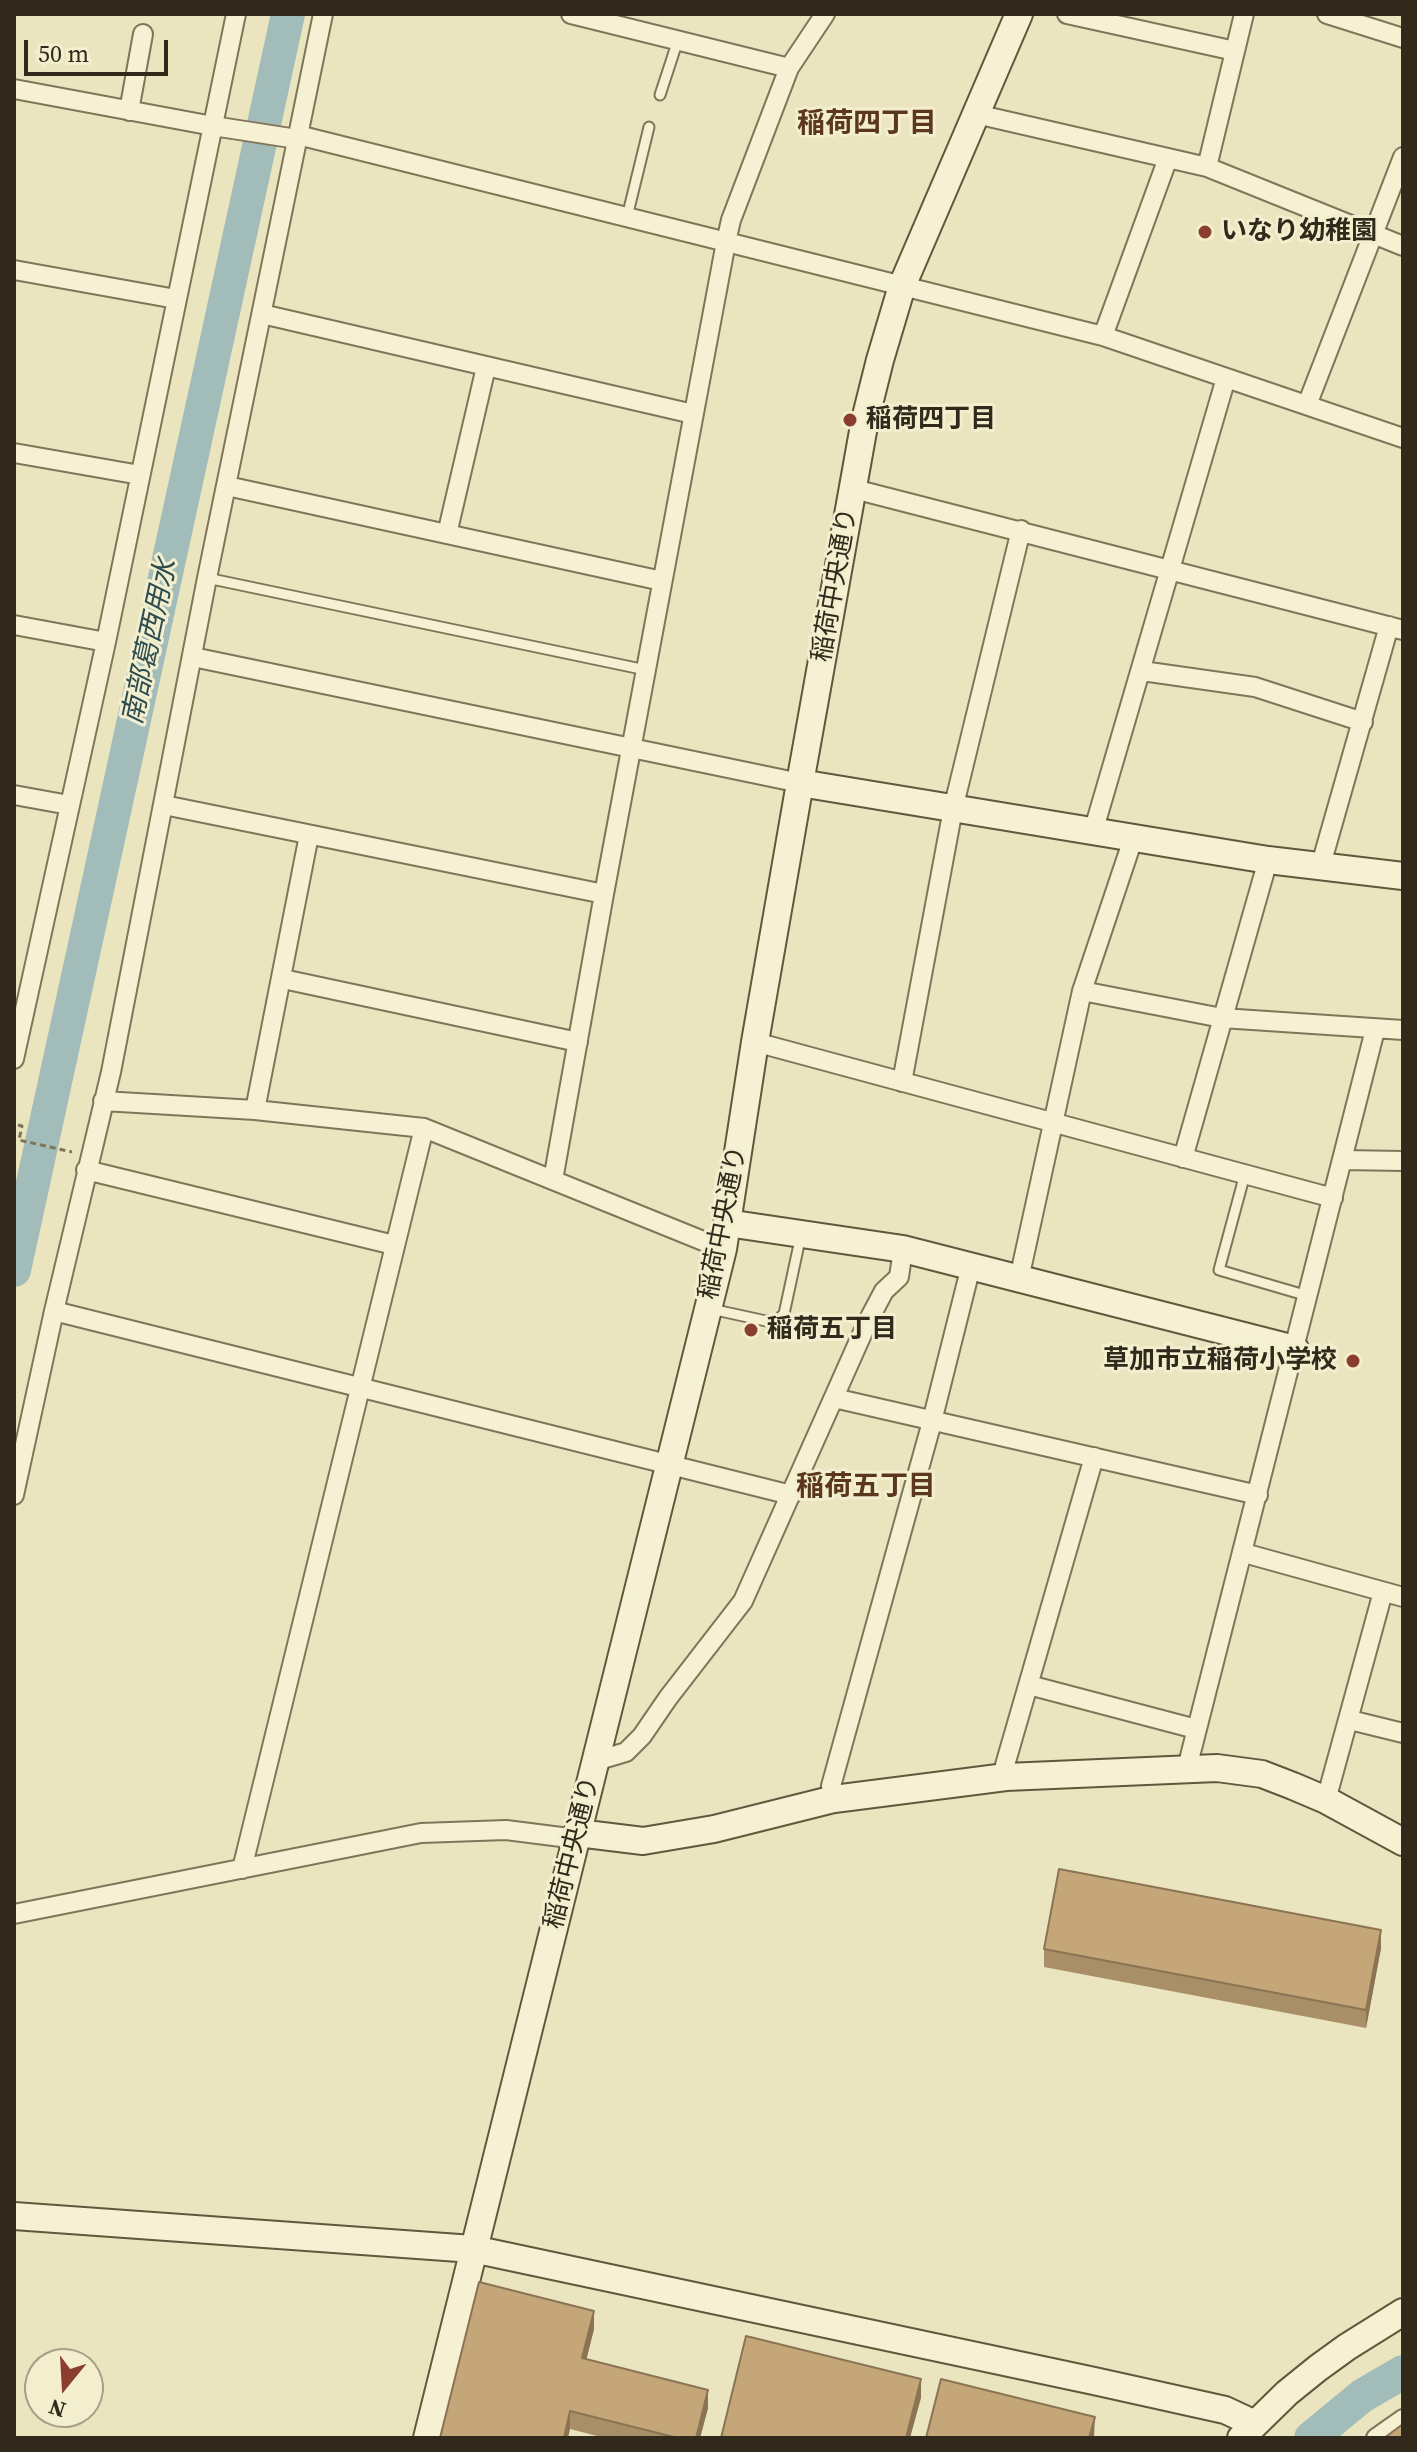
<!DOCTYPE html>
<html>
<head>
<meta charset="utf-8">
<style>
	body { margin:0 }
	#map { position:relative; width:1417px; height:2452px; overflow:hidden; background:#eae5bf; font-family:"Source Serif 4",serif }
	canvas { display:block }
	.frame { position:absolute; inset:0; border:16px solid #312a1c; pointer-events:none }
	.north { position:absolute; left:24px; top:2348px; width:80px; height:80px; box-sizing:border-box; background:#f2eece; border:2px solid #a5a087; border-radius:50%; rotate:198deg; font-size:22px; font-weight:700; line-height:32px; text-align:center; color:#312a1c }
	.north::after { content:''; display:block; margin:auto; width:28px; height:36px; background:#8b3e2e; clip-path:polygon(50% 0,100% 100%,50% 72%,0 100%) }
	.scale { position:absolute; left:24px; top:40px; width:144px; height:36px; box-sizing:border-box; border:4px solid #312a1c; border-top:0; padding-left:10px; font-size:24px; line-height:28px; white-space:nowrap; color:#312a1c; -webkit-text-stroke:6px #f2eece; paint-order:stroke }
</style>
</head>
<body>
<div id="map">
<canvas width="1417" height="2452"></canvas>
<div class="frame"></div>
<div class="north">N</div>
<div class="scale">50 m</div>
</div>
<script>
const context = document.querySelector('canvas').getContext('2d');
context.lineJoin = 'round';
const shape = rows => new Path2D(rows.map(r => 'M' + r).join(''));
function strokePath(path, color, width, dash) { context.strokeStyle = color; context.lineWidth = width; context.lineCap = dash ? 'butt' : 'round'; context.setLineDash(dash || []); context.stroke(path); }
function fillPath(path, color) { context.fillStyle = color; context.fill(path, 'evenodd'); }
function drawText(font, color, halo, rows, align = 'center') {
  context.font = font + ' "Source Serif 4","Noto Sans JP",serif'; context.lineWidth = 6; context.setLineDash([]); context.textBaseline = 'middle'; context.strokeStyle = halo; context.fillStyle = color; for (const [text, x, y, turn = 0] of rows) {
    context.save(); context.translate(x, y); context.rotate((+turn || 0) * Math.PI / 180); context.textAlign = isNaN(turn) ? turn : align; if (halo) context.strokeText(text, 0, 0); context.fillText(text, 0, 0); context.restore();
  }
}
strokePath(shape([
	[14,1270,288,14],
	[1311,2438,1362,2396,1403,2372]
]), '#a2bcb9', 34);
const lane = shape([
	[660,95,678,40],
	[627,217,649,127],
	[207,578,646,670],
	[1245,1174,1219,1270,1308,1296],
	[711,1309,766,1321,777,1320,784,1314,801,1235]
]);
const street = shape([
	[571,14,789,68],
	[1067,14,1235,51],
	[1327,14,1403,38],
	[14,89,213,126,297,139],
	[129,111,143,34],
	[976,114,1207,167,1403,246],
	[298,135,1103,336,1403,438],
	[1207,167,1244,14],
	[14,270,176,299],
	[262,314,693,414],
	[1103,336,1168,158],
	[1307,405,1403,157],
	[14,453,140,475],
	[227,486,662,581],
	[854,489,1403,630],
	[447,534,486,367],
	[14,625,106,642],
	[193,657,800,783],
	[1142,671,1255,687,1363,722],
	[14,795,69,805],
	[164,805,604,894],
	[1093,832,1226,378],
	[1320,868,1389,626],
	[283,979,578,1042],
	[1082,991,1222,1018,1403,1030],
	[755,1042,1333,1198],
	[14,1059,106,642,236,14],
	[902,1082,953,809,1021,530],
	[103,1101,255,1110,424,1128,723,1249],
	[255,1110,309,835],
	[1183,1158,1268,860],
	[1343,1160,1403,1161],
	[86,1170,394,1245],
	[553,1180,604,894,726,242,731,220,789,68,825,14],
	[1019,1279,1082,991,1133,839],
	[54,1311,791,1495],
	[834,1398,1258,1495],
	[14,1495,54,1311,111,1072,207,578,323,14],
	[1244,1553,1403,1597],
	[1029,1685,1196,1729],
	[1350,1720,1403,1733],
	[596,1761,626,1752,642,1736,668,1698,743,1601,867,1323,884,1291,899,1277,903,1249],
	[1187,1768,1375,1030],
	[1006,1777,1005,1765,1094,1457],
	[834,1799,831,1786,930,1429,971,1266],
	[1326,1800,1383,1592],
	[242,1869,424,1128],
	[14,1914,421,1833,506,1830,577,1839],
	[1376,2438,1403,2419]
]);
const secondary = shape([
	[800,783,1268,860,1403,876],
	[727,1223,903,1249,1295,1349],
	[578,1833,643,1841,714,1829,834,1799,1006,1777,1217,1768,1262,1774,1293,1786,1326,1800,1403,1842],
	[14,2216,473,2249,1094,2381,1225,2410,1255,2424],
	[427,2438,723,1249,755,1042,800,783,865,420,880,360,902,286,1019,14],
	[1241,2438,1287,2393,1318,2368,1347,2347,1403,2312]
]);
strokePath(lane, '#817559', 13);
strokePath(street, '#817559', 22);
strokePath(secondary, '#62563c', 30);
strokePath(shape([
	[18,1125,22,1126,19,1140,72,1152]
]), '#817559', 3, [6, 4]);
strokePath(lane, '#f5f1d2', 9);
strokePath(street, '#f5f1d2', 18);
strokePath(secondary, '#f5f1d2', 26);
fillPath(shape([
	[1381,1948,1366,2028,1044,1967,1044,1949],
	[479,2282,594,2329,586,2360,708,2408,700,2438,605,2438,570,2429]
]), '#a98f67');
fillPath(shape([
	[1381,1930,1381,1948,1366,2028,1366,2010],
	[594,2311,594,2329,582,2377,582,2358],
	[921,2379,921,2398,910,2438,906,2438],
	[708,2390,708,2408,700,2438,696,2438],
	[570,2411,570,2429,568,2438,564,2438],
	[1095,2417,1094,2438,1089,2438]
]), '#8a7454');
const building = shape([
	[1059,1869,1381,1930,1366,2010,1044,1949,1059,1869],
	[479,2282,594,2311,582,2358,708,2390,696,2438,678,2438,570,2411,564,2438,440,2438,479,2282],
	[746,2336,921,2379,906,2438,721,2438,746,2336],
	[941,2379,1095,2417,1089,2438,926,2438,941,2379],
	[1403,2424,1403,2438,1384,2438,1403,2424]
]);
fillPath(building, '#c5a678');
strokePath(building, '#8a7454', 2);
for (const [x, y, r, color] of [
	[1205,232,8,"#8b3e2e"],
	[850,420,8,"#8b3e2e"],
	[751,1330,8,"#8b3e2e"],
	[1353,1361,8,"#8b3e2e"]
]) { const dot = new Path2D(); dot.arc(x, y, r, 0, 2 * Math.PI); context.fillStyle = color; context.fill(dot); strokePath(dot, '#f2eece', 3); }
drawText('bold 26px', '#312a1c', '#f2eece', [
	["いなり幼稚園",1221,232],
	["稲荷四丁目",866,420],
	["稲荷五丁目",767,1330],
	["草加市立稲荷小学校",1337,1361,"right"]
], 'left');
drawText('26px', '#312a1c', '#f2eece', [
	["稲荷中央通り",836,585,-80],
	["稲荷中央通り",724,1223,-79],
	["稲荷中央通り",573,1853,-76]
]);
drawText('bold 28px', '#5b371f', '#f2eece', [
	["稲荷四丁目",867,125],
	["稲荷五丁目",866,1488]
]);
drawText('italic 28px', '#2d4c50', '#f2eece', [
	["南部葛西用水",151,642,-78]
]);
</script>
</body>
</html>
